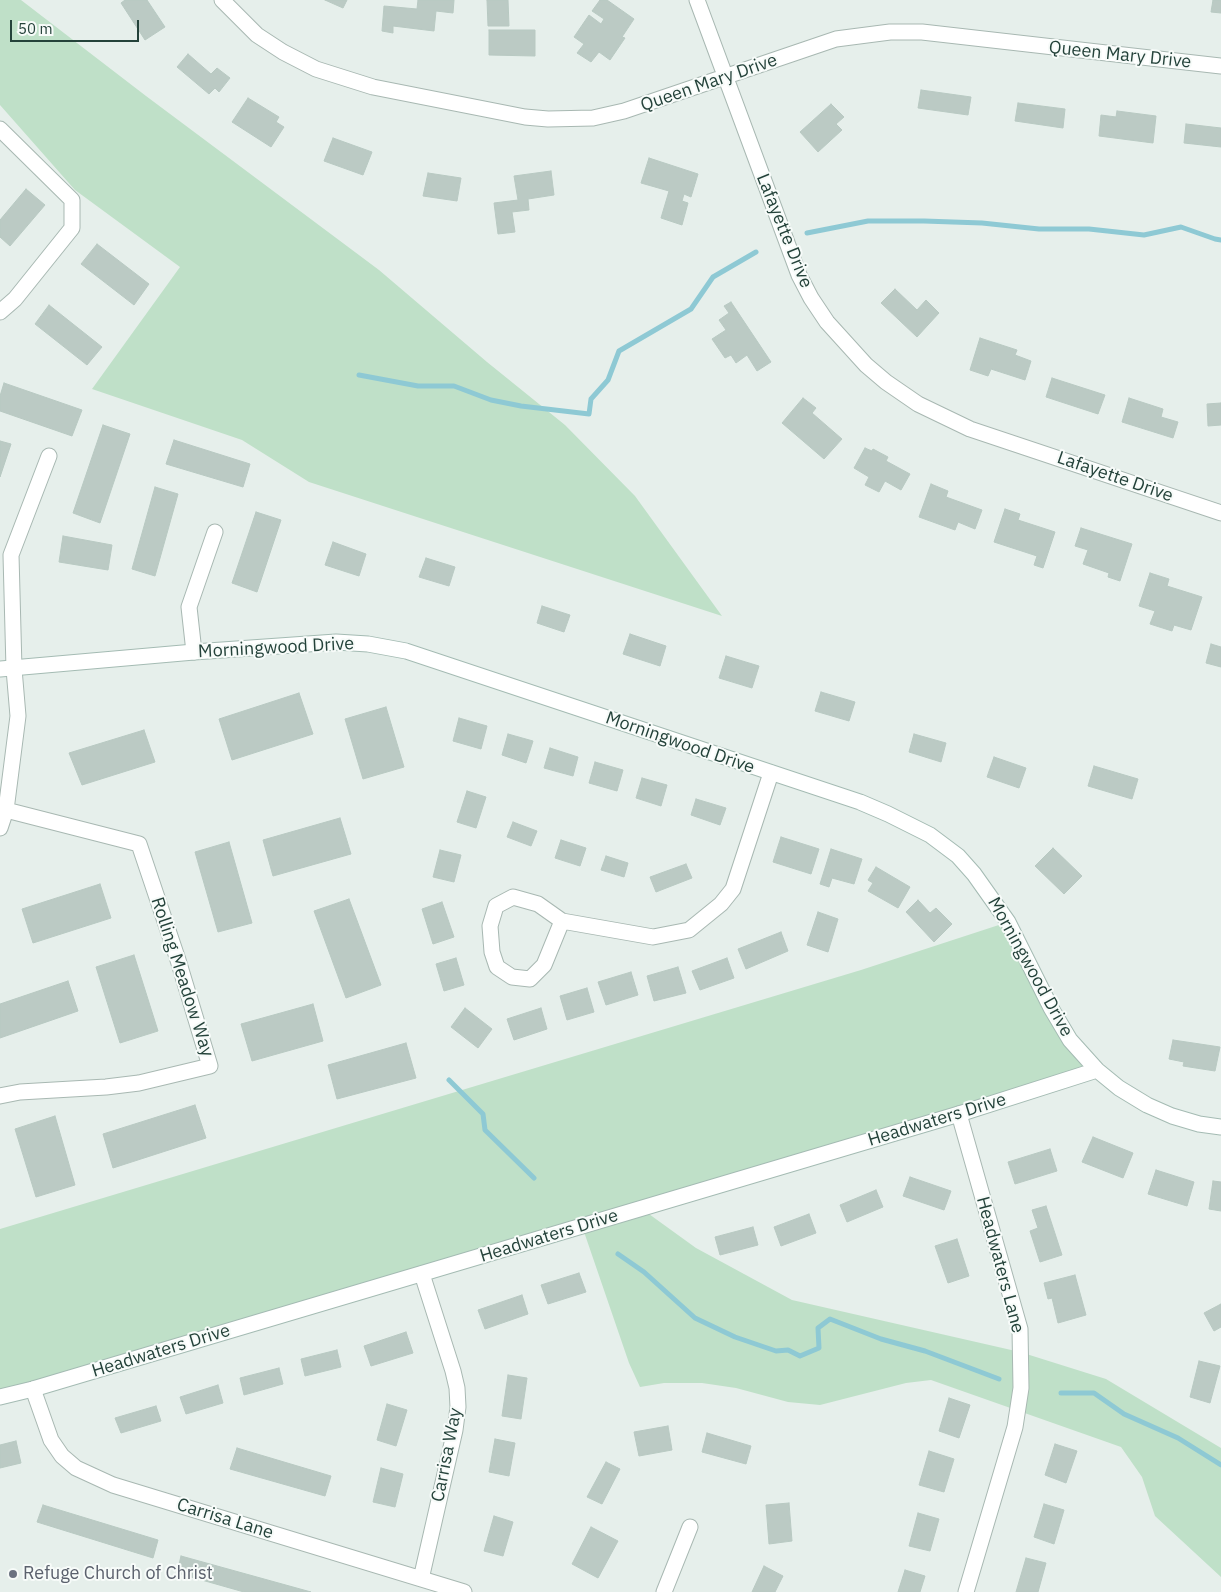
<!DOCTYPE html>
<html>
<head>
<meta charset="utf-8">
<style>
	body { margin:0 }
	#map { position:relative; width:1221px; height:1592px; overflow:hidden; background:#e6efeb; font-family:"IBM Plex Sans",sans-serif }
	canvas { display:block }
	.scale { position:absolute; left:10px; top:20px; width:129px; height:22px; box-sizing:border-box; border:2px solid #24423a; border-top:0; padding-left:6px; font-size:15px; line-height:18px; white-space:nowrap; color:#24423a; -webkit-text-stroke:4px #f7fbf9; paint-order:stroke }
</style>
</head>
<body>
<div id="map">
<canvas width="1221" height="1592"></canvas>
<div class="scale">50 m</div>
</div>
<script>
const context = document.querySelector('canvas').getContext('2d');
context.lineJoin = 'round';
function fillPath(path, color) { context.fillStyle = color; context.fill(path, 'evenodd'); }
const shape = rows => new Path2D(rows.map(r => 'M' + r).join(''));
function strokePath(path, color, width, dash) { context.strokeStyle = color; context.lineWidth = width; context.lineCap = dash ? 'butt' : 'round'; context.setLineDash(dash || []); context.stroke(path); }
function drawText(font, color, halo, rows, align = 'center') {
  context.font = font + ' "IBM Plex Sans",sans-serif'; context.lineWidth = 4; context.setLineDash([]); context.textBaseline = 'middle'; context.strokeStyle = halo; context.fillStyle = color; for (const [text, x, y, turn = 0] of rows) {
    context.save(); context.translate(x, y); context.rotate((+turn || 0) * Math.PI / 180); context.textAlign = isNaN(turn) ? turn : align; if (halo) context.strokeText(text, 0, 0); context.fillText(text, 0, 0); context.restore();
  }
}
fillPath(shape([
	[0,0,21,0,146,96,379,270,487,362,565,425,635,496,722,616,309,482,242,440,92,389,180,267,75,190,0,105],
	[1008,922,1097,1070,642,1209,696,1248,792,1300,1020,1352,1106,1379,1221,1448,1221,1577,1155,1516,1142,1477,1121,1447,931,1380,906,1383,820,1405,788,1402,736,1388,702,1383,664,1383,640,1387,629,1363,582,1226,0,1397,0,1229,861,970]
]), '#bfe0c8');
strokePath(shape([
	[807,233,868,221,924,221,982,223,1039,229,1089,229,1144,235,1181,227,1215,239,1221,240],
	[359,375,418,386,454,386,491,400,521,406,589,414,591,399,608,380,619,351,691,309,713,277,756,252],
	[449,1080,483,1114,485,1130,534,1178],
	[618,1254,644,1272,695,1318,735,1337,776,1351,788,1350,800,1356,819,1348,818,1328,830,1319,881,1339,925,1351,999,1379],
	[1061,1393,1094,1393,1124,1414,1178,1438,1221,1465]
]), '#8ec9d4', 5);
const building = shape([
	[125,0,147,0,165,27,145,40,121,3,125,0],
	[325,0,347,0,343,8,325,0],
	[418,0,454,0,453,13,436,11,434,31,393,26,393,33,382,31,384,6,417,9,418,0],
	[487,0,508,0,509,26,488,26,487,0],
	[600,0,607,0,634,19,622,37,625,38,610,60,599,52,591,62,577,53,584,44,574,37,589,15,601,24,604,19,592,11,600,0],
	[1213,0,1221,0,1221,13,1211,12,1213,0],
	[489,30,535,30,535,56,489,55,489,30],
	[188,54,211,74,217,68,230,78,219,92,215,88,209,94,177,67,188,54],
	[921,90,971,97,968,115,918,108,921,90],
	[248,98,279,117,276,122,284,127,271,147,232,122,248,98],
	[1018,103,1065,109,1063,128,1015,121,1018,103],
	[831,104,844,117,836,124,842,130,818,152,800,132,831,104],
	[1117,111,1156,116,1153,143,1099,136,1101,115,1116,117,1117,111],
	[1186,124,1221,128,1221,147,1184,143,1186,124],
	[333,138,372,152,363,175,324,161,333,138],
	[649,158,698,174,691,197,684,194,682,201,688,203,682,225,661,218,669,191,641,183,649,158],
	[551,171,554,195,528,199,529,210,512,212,515,232,498,234,494,203,518,200,514,176,551,171],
	[428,173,461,178,457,201,423,196,428,173],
	[26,189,45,205,10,246,0,237,0,220,26,189],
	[97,244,149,284,134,305,81,264,97,244],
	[895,289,917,310,926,300,939,313,917,337,881,303,895,289],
	[731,302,771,362,757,371,747,355,736,363,731,355,725,358,712,339,726,330,719,320,729,313,724,306,731,302],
	[49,305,102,347,87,365,35,324,49,305],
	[980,338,1017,350,1015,355,1031,361,1025,380,991,369,988,376,970,370,980,338],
	[1052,378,1105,395,1098,414,1046,397,1052,378],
	[4,383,82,410,72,436,0,411,0,396,4,383],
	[803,398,816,408,812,413,842,439,824,459,782,423,803,398],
	[1129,398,1163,409,1161,417,1178,422,1173,438,1122,422,1129,398],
	[1221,403,1221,425,1208,426,1207,404,1221,403],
	[103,425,130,434,100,523,73,513,103,425],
	[174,440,250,464,243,487,166,464,174,440],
	[0,441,11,444,0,477,0,441],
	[865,448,872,451,873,449,888,457,886,461,910,474,901,490,885,481,879,492,865,485,869,477,854,468,865,448],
	[931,484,948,491,946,497,982,510,975,529,958,522,955,530,919,517,931,484],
	[155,487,178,494,155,576,132,569,155,487],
	[1005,509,1020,514,1018,520,1055,532,1043,568,1034,565,1037,556,994,542,1005,509],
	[256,512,281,520,257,592,232,583,256,512],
	[1081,528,1132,544,1120,581,1108,577,1109,573,1083,564,1088,550,1075,546,1081,528],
	[63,536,112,545,108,570,59,562,63,536],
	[333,542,366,554,359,576,325,565,333,542],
	[426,558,455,567,449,586,419,577,426,558],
	[1150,573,1169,579,1167,586,1202,597,1191,630,1174,625,1172,631,1150,624,1155,611,1139,606,1150,573],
	[542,606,570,615,564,632,537,623,542,606],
	[630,634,666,646,660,666,623,654,630,634],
	[1211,644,1221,647,1221,667,1206,663,1211,644],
	[726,656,759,666,752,688,719,678,726,656],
	[821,692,855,702,849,721,815,711,821,692],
	[299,693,313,734,232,760,219,719,299,693],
	[386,707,404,767,363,779,345,719,386,707],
	[459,718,487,726,481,749,453,741,459,718],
	[144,730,155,762,82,785,69,753,144,730],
	[508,734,533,741,526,763,502,755,508,734],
	[914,734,946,743,941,762,909,752,914,734],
	[550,748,578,757,573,776,544,768,550,748],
	[994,757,1026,768,1019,788,987,777,994,757],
	[595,762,623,770,617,791,589,783,595,762],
	[1094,766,1138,779,1132,799,1088,786,1094,766],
	[642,778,667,785,661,806,636,798,642,778],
	[467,791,486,797,476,828,457,822,467,791],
	[696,799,726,808,720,825,691,815,696,799],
	[340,818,351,854,273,876,263,840,340,818],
	[513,822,537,831,531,846,507,837,513,822],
	[781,837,819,849,811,874,773,862,781,837],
	[561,840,586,848,580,866,555,858,561,840],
	[229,842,252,923,218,932,195,852,229,842],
	[1053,848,1082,876,1064,894,1035,866,1053,848],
	[831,849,862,859,854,884,832,878,829,887,820,884,831,849],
	[440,850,461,855,454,882,433,877,440,850],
	[606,856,628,863,624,877,601,870,606,856],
	[686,864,692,878,656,892,650,877,686,864],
	[876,867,910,887,898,908,868,891,873,883,868,880,876,867],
	[100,884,111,918,33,943,22,909,100,884],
	[349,899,381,985,346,998,314,911,349,899],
	[918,900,930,913,936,908,952,924,934,942,906,912,918,900],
	[442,902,454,937,433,944,422,909,442,902],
	[818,912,838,919,828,952,807,945,818,912],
	[781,932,788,951,746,969,738,949,781,932],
	[134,955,158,1031,120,1043,96,967,134,955],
	[456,958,464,985,444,991,436,964,456,958],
	[727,958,734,978,700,990,692,971,727,958],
	[678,967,686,993,654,1001,647,976,678,967],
	[631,972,638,995,606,1005,598,982,631,972],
	[68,981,78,1011,0,1038,0,1004,68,981],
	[587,988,594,1012,567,1020,560,996,587,988],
	[313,1004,323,1041,252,1061,241,1024,313,1004],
	[465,1008,492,1029,478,1048,451,1027,465,1008],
	[541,1008,547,1029,514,1040,507,1019,541,1008],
	[1173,1040,1220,1047,1215,1071,1183,1066,1184,1062,1169,1059,1173,1040],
	[406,1043,416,1078,337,1099,328,1065,406,1043],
	[195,1105,206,1138,113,1168,103,1134,195,1105],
	[55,1116,75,1185,36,1197,15,1129,55,1116],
	[1093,1137,1133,1153,1123,1178,1082,1162,1093,1137],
	[1050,1149,1057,1171,1015,1184,1008,1162,1050,1149],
	[1156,1170,1194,1182,1187,1206,1148,1194,1156,1170],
	[910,1177,951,1191,944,1210,903,1196,910,1177],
	[1213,1181,1221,1182,1221,1211,1209,1209,1213,1181],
	[876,1190,883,1207,847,1222,840,1205,876,1190],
	[1046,1206,1062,1255,1040,1262,1030,1231,1038,1228,1032,1210,1046,1206],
	[809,1214,816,1233,781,1246,774,1227,809,1214],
	[753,1227,758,1245,720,1255,715,1237,753,1227],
	[957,1239,969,1276,948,1283,935,1246,957,1239],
	[579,1273,586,1292,548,1304,541,1285,579,1273],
	[1075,1275,1086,1315,1058,1323,1052,1298,1048,1299,1044,1283,1075,1275],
	[522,1295,528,1314,485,1329,478,1310,522,1295],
	[1221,1304,1221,1327,1214,1331,1204,1313,1221,1304],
	[406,1332,413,1353,371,1366,364,1346,406,1332],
	[337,1350,341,1367,305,1376,301,1359,337,1350],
	[1199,1361,1220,1366,1210,1403,1190,1397,1199,1361],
	[279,1368,283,1384,244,1395,240,1378,279,1368],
	[508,1375,527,1378,521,1419,502,1416,508,1375],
	[218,1385,223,1403,186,1414,180,1397,218,1385],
	[949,1398,970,1405,959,1438,939,1431,949,1398],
	[387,1404,407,1410,396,1446,377,1440,387,1404],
	[156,1406,161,1421,121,1433,115,1418,156,1406],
	[668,1426,672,1450,639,1456,634,1432,668,1426],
	[707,1433,751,1446,746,1464,702,1452,707,1433],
	[495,1439,515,1443,509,1476,489,1472,495,1439],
	[16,1441,21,1463,0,1468,0,1445,16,1441],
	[1055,1444,1077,1451,1066,1483,1045,1475,1055,1444],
	[237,1448,331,1476,325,1496,230,1469,237,1448],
	[929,1451,954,1459,944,1492,919,1485,929,1451],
	[606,1462,620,1469,602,1504,587,1497,606,1462],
	[381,1468,403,1474,395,1507,373,1502,381,1468],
	[789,1503,792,1541,769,1544,766,1505,789,1503],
	[1044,1504,1064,1510,1054,1544,1034,1537,1044,1504],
	[43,1505,158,1540,153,1558,37,1522,43,1505],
	[918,1513,939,1519,930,1551,909,1546,918,1513],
	[494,1516,513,1522,503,1556,484,1551,494,1516],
	[591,1527,618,1541,598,1578,572,1564,591,1527],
	[181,1556,311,1592,244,1592,177,1573,181,1556],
	[1026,1558,1046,1563,1038,1592,1016,1592,1026,1558],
	[764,1566,783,1576,775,1592,752,1592,764,1566],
	[905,1570,925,1576,920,1592,898,1592,905,1570]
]);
fillPath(building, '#bbcac4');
strokePath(building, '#b8c9c2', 1);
const street = shape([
	[222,0,257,35,283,52,316,69,373,87,525,117,548,119,593,118,624,111,836,39,890,32,922,32,1221,66],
	[697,0,799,275,811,298,827,322,866,365,886,382,918,404,970,429,1221,513],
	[0,129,72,200,72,228,15,299,0,312],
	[194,652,189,607,215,532],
	[0,828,6,810,18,716,14,669,11,555,49,456],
	[562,921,544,965,530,979,512,977,497,967,492,952,490,926,496,906,513,897,538,904,562,921,653,937,689,930,721,904,733,889,771,773],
	[0,1096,20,1092,106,1087,139,1083,210,1066,178,960,139,844,6,810],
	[959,1114,1020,1329,1021,1388,1015,1427,966,1592],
	[33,1389,51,1440,62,1456,76,1468,113,1485,464,1592],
	[421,1579,455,1430,458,1407,457,1388,453,1371,422,1274],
	[664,1592,690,1527]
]);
const secondary = shape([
	[0,669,194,652,336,642,368,644,406,651,860,802,888,814,930,835,958,856,974,874,1008,922,1051,1008,1070,1040,1097,1070,1119,1088,1147,1105,1172,1116,1199,1124,1221,1127],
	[0,1397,33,1389,959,1114,1097,1070]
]);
strokePath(street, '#a8b8b2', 17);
strokePath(secondary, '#a4bbb3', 17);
strokePath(street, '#fff', 15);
strokePath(secondary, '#fff', 15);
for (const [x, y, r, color] of [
	[13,1574,5,"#6b7280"]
]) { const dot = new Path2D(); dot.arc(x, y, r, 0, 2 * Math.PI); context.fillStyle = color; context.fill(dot); strokePath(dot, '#f7fbf9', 2); }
drawText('18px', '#24423a', '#f7fbf9', [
	["Queen Mary Drive",1120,55,6],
	["Queen Mary Drive",709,83,-19],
	["Lafayette Drive",784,231,68],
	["Lafayette Drive",1115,477,19],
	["Morningwood Drive",276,648,-3],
	["Morningwood Drive",680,743,19],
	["Morningwood Drive",1030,967,61],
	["Rolling Meadow Way",182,977,72],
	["Headwaters Drive",937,1120,-17],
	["Headwaters Drive",549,1236,-17],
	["Headwaters Lane",1000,1265,75],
	["Headwaters Drive",161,1351,-17],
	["Carrisa Way",447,1455,-79],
	["Carrisa Lane",225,1519,17]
]);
drawText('18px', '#5b616d', '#f7fbf9', [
	["Refuge Church of Christ",23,1574]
], 'left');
</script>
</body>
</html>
